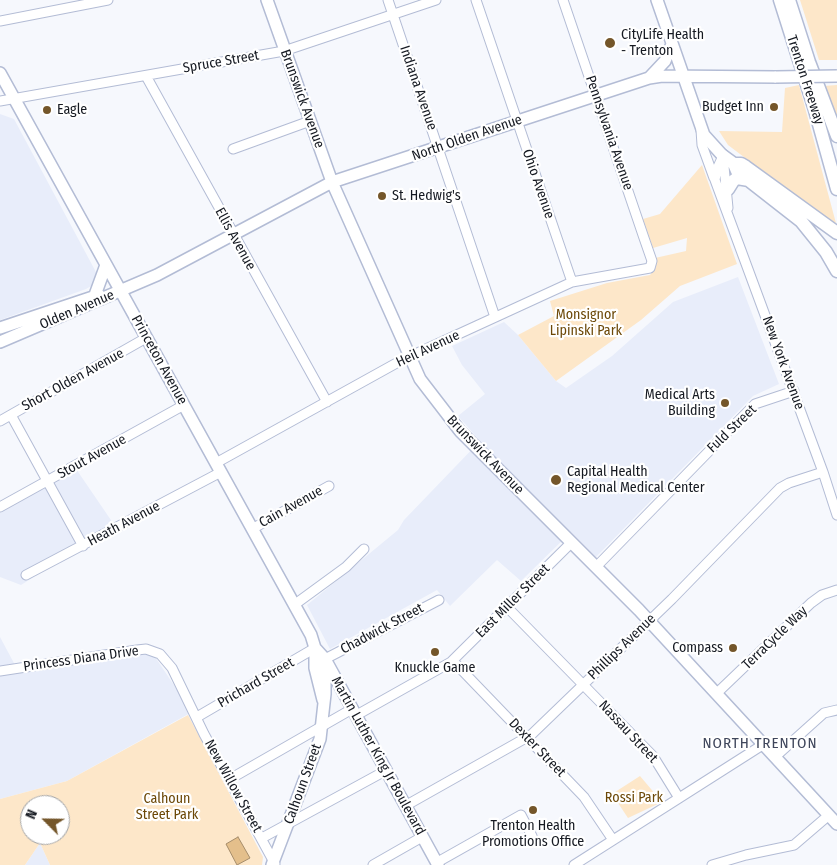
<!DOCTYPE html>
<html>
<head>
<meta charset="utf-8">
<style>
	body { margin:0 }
	#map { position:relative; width:837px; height:865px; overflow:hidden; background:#f6f8fd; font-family:"Fira Sans Condensed",sans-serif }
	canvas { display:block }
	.north { position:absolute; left:20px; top:795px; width:50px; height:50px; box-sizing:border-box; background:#fff; border:1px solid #a1a3a6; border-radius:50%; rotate:293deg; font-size:14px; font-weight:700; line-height:20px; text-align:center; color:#151921 }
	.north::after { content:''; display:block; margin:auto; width:18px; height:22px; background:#74562a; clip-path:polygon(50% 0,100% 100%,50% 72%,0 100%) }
</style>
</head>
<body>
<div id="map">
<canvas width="837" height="865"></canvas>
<div class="north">N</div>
</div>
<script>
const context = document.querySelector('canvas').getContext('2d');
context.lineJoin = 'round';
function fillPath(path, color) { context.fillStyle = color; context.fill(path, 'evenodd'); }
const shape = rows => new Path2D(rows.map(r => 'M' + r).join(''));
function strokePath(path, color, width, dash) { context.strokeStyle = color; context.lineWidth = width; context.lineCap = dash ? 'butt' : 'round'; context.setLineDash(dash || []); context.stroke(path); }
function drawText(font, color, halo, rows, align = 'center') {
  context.font = font + ' "Fira Sans Condensed",sans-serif'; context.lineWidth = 4.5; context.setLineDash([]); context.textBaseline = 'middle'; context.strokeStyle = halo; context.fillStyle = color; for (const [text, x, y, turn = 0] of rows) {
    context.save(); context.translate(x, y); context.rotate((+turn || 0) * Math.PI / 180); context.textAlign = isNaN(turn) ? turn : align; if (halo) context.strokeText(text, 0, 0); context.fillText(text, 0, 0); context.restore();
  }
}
fillPath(shape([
	[0,114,14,119,97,274,93,285,86,289,0,320],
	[738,277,779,384,753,396,596,557,571,532,521,581,497,560,450,606,437,590,330,649,307,605,398,530,404,520,480,441,458,416,485,394,462,365,452,346,504,322,518,335,556,381,566,388,612,356,673,302],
	[72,463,115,526,21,585,0,577,0,508],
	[0,637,15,665,149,648,192,712,67,781,0,799],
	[40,843,50,865,25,865]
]), '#e8edfa');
fillPath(shape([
	[800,0,837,0,837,60,819,60],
	[799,85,837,227,728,145,719,131,782,132,785,88],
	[837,85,837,122,823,86],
	[702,165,737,264,680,286,641,320,556,381,518,335,554,316,550,301,607,283,650,275,656,267,655,258,686,251,687,238,653,248,643,219,660,214],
	[188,715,263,857,262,865,50,865,40,843,25,865,0,865,0,799,67,781],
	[30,805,60,805,60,835,30,835],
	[640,776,662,802,628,818,612,794]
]), '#fde7c9');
const water = shape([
	[238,837,250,858,237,865,226,844,238,837]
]);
fillPath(water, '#e4bf8b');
strokePath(water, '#a68d6b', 1);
const minor = shape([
	[388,0,495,317],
	[476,0,572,282],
	[0,21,108,0],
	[146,76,327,402],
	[0,101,284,51,436,0],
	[701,130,702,145,714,178],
	[233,149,310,121],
	[723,156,717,169,715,180,823,472,837,515],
	[723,156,728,208],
	[11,415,83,546],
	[0,421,146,338],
	[216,463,402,360,572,282,650,268,652,261,644,238,563,0],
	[0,507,184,405],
	[252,529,329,486],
	[596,567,755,404,794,391],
	[26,575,221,472],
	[294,605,346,567,364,549],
	[507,607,653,756,679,798],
	[325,659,439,600],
	[453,661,584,797,613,840],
	[0,671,137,650,146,649,160,654,172,668,204,734,275,864],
	[717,693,811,603,822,595,837,590],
	[355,716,451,662,571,543],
	[197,717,315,648],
	[775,757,824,713,837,710],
	[230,779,352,709],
	[405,806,531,735,672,599,780,488,789,483,823,472],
	[262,838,385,771],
	[436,863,521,815,532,836],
	[373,865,422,837],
	[574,865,764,744],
	[712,865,746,855,794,845,829,815]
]);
const major = shape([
	[267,0,332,182,420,379,460,431,639,610,837,824],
	[657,0,704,135,723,156],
	[0,73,311,635,315,648,315,668,323,700],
	[649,78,665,61,672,44],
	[95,295,106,265],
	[0,328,99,295],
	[0,342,157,275,332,182,649,78,662,76,776,77],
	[315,648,325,659,438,865],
	[272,865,320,739,325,694,325,660]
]);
const highway = shape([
	[780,0,815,110,837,189],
	[789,0,809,62,837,136],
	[723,156,734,164,737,171,801,221,826,252,837,271],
	[734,164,741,164,746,167,837,233],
	[728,189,733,181,737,178,749,180]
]);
strokePath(minor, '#b3bcd5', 11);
strokePath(major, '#b3bcd5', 14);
strokePath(highway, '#b3bcd5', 15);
strokePath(minor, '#fff', 9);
strokePath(major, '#fff', 11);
strokePath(highway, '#fff', 12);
const majorBridge = shape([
	[776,77,837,76]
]);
strokePath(majorBridge, '#b3bcd5', 14, []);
strokePath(majorBridge, '#fff', 11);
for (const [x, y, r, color] of [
	[610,43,6,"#74562a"],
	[774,107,5,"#74562a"],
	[47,110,5,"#74562a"],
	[382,196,5,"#74562a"],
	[725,403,5,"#74562a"],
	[556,480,6,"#74562a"],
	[733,648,5,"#74562a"],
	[435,652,5,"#74562a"],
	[533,810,5,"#74562a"]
]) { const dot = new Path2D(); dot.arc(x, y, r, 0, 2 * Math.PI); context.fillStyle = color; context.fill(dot); strokePath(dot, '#fff', 2); }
drawText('14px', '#151921', '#fff', [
	["CityLife Health",621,35],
	["- Trenton",621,51],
	["Budget Inn",764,107,"right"],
	["Eagle",57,110],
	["St. Hedwig's",392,196],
	["Medical Arts",715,395,"right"],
	["Building",715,411,"right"],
	["Capital Health",567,472],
	["Regional Medical Center",567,488],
	["Compass",723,648,"right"],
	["Knuckle Game",435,668,"center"],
	["Trenton Health",533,826,"center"],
	["Promotions Office",533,842,"center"]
], 'left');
drawText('14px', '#151921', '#fff', [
	["Spruce Street",221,62,-10],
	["Trenton Freeway",805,80,72],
	["Indiana Avenue",418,88,71],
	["Brunswick Avenue",302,99,70],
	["Pennsylvania Avenue",609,133,71],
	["North Olden Avenue",467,138,-19],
	["Ohio Avenue",538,184,71],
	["Ellis Avenue",235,239,61],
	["Olden Avenue",77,310,-23],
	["Heil Avenue",428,349,-25],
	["Princeton Avenue",159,360,61],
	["New York Avenue",783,363,70],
	["Short Olden Avenue",73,380,-29],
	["Fuld Street",732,429,-44],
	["Brunswick Avenue",485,455,46],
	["Stout Avenue",92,457,-29],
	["Cain Avenue",291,507,-29],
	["Heath Avenue",124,524,-28],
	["East Miller Street",513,601,-45],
	["Chadwick Street",382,629,-28],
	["TerraCycle Way",775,638,-44],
	["Phillips Avenue",622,647,-44],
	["Princess Diana Drive",81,659,-8],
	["Prichard Street",256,683,-30],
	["Nassau Street",628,732,47],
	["Dexter Street",537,748,46],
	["Martin Luther King Jr Boulevard",378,756,61],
	["Calhoun Street",303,784,-70],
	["New Willow Street",233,786,61]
]);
drawText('14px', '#6c4807', '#fff', [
	["Monsignor",586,315],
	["Lipinski Park",586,331],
	["Rossi Park",634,798],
	["Calhoun",167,799],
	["Street Park",167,815]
]);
context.letterSpacing = '1px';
drawText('15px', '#3f465b', '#fff', [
	["NORTH TRENTON",760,744]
]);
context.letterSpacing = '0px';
</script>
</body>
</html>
